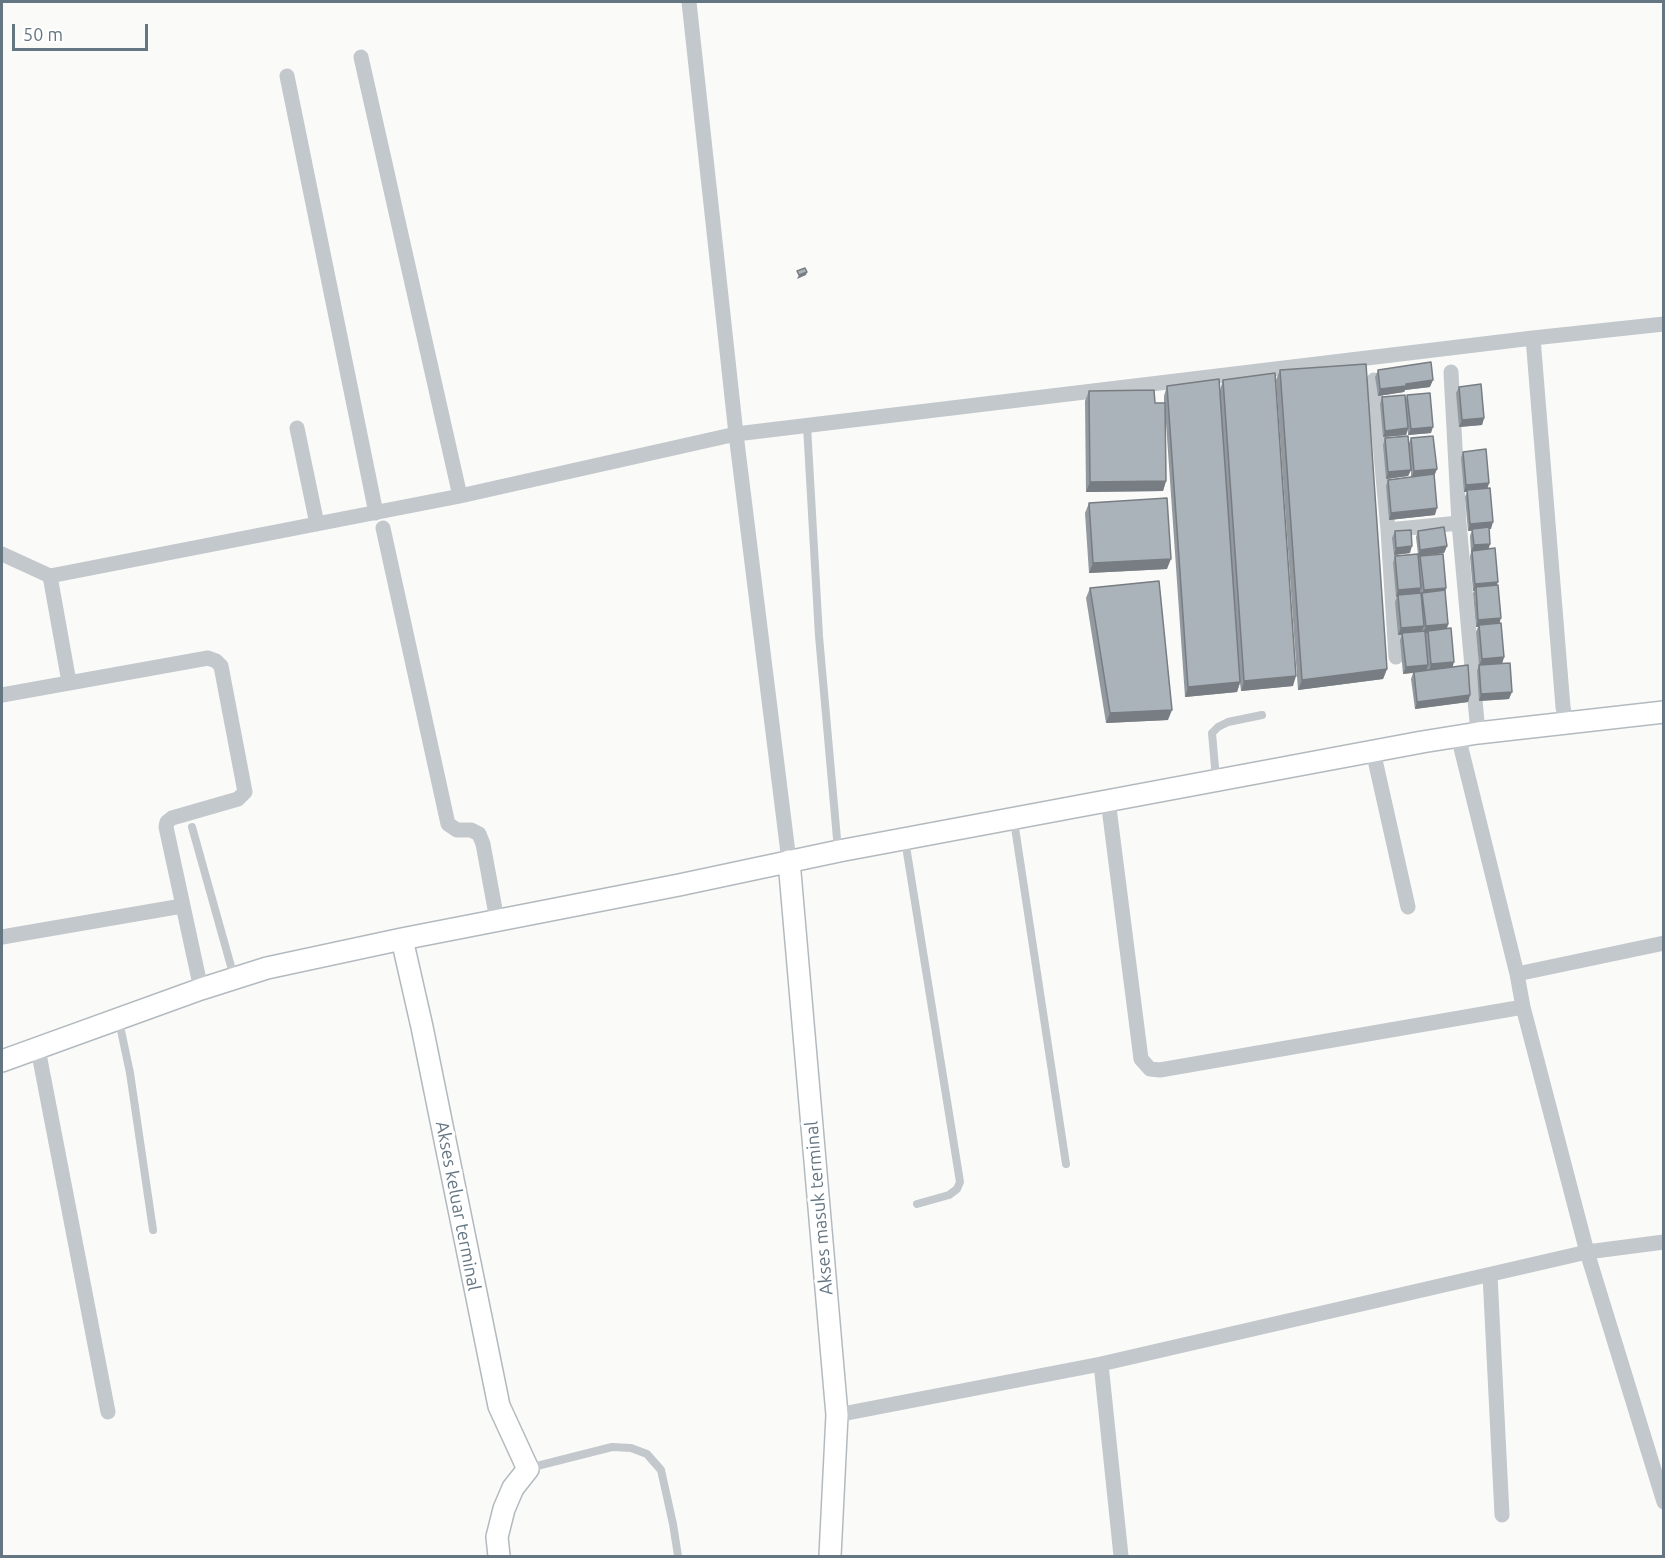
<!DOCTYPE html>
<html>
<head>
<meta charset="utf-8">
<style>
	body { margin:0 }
	#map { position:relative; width:1665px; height:1558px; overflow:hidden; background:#fafaf8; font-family:Ubuntu,sans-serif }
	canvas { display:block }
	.frame { position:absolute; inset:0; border:3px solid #657683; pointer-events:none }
	.scale { position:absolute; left:12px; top:24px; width:136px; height:27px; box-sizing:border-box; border:3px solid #657683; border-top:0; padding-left:8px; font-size:18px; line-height:21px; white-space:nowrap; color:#657683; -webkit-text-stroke:4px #fff; paint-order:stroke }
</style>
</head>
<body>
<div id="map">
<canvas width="1665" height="1558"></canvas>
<div class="frame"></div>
<div class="scale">50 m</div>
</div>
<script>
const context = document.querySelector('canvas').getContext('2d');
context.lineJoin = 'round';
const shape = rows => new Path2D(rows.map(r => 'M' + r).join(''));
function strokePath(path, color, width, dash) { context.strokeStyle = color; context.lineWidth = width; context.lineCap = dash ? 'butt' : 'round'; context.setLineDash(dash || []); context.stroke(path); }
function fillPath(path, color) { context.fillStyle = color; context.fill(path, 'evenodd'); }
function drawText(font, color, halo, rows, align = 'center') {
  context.font = font + ' Ubuntu,sans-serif'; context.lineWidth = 6; context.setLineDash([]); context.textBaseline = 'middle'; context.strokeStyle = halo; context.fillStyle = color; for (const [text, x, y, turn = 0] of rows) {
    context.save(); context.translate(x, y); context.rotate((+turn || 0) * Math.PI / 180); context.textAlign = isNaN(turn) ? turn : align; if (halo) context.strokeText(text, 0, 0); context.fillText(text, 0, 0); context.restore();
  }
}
const secondary = shape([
	[789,861,837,1415,830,1556],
	[402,939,422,1027,499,1406,528,1469,513,1488,504,1509,497,1537,499,1556],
	[2,1061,201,989,267,968,402,939,679,885,839,851,1422,742,1478,733,1664,712]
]);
strokePath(secondary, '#b3babf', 24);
strokePath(shape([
	[807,426,819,636,838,850],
	[1216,779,1212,733,1218,727,1228,722,1262,715],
	[1014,821,1066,1164],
	[192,827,234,977],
	[905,840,960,1182,957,1189,949,1195,917,1204],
	[119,1021,130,1073,153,1230],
	[529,1468,612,1447,631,1448,647,1454,661,1470,673,1524,678,1556]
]), '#c3c8cc', 8);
strokePath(shape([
	[689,2,736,434,789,861],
	[361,57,460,496],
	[287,76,376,513],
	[1533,338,1563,707,1566,723],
	[1451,372,1459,523,1478,733],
	[1374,380,1388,530,1396,657],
	[297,428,317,524],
	[383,528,448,824,457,830,471,830,479,834,483,844,497,920],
	[1388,530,1459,523],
	[2,554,50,576],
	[69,682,50,576,460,496,736,434,1533,338,1664,324],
	[2,695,208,658,216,661,221,666,245,792,238,799,172,818,167,822,166,827,201,989],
	[1458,736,1517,974,1523,1007,1587,1252,1664,1502],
	[1373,751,1408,907],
	[1108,800,1141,1059,1150,1069,1160,1070,1523,1007],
	[2,937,182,906],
	[1517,974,1664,943],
	[38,1049,108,1412],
	[1490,1275,1502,1515],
	[1101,1364,1121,1556],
	[837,1415,1101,1364,1587,1252,1664,1242]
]), '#c3c8cc', 15);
strokePath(secondary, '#fff', 21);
fillPath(shape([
	[1280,370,1387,669,1383,679,1298,690,1276,380],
	[1378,370,1430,387,1405,390,1404,392,1378,396,1375,377],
	[1223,380,1293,686,1241,691,1240,683,1237,692,1185,697,1166,423,1166,481,1163,491,1086,492,1085,401,1089,391,1155,403,1164,403,1164,396,1167,386,1220,390],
	[1459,387,1484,418,1482,425,1459,427,1456,393],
	[1407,395,1431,433,1408,435,1408,430,1406,435,1383,437,1380,404,1382,397,1406,399],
	[1385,438,1409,443,1411,438,1437,469,1434,476,1435,515,1389,520,1386,486,1388,480,1411,477,1411,470,1408,476,1386,479,1383,445],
	[1463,452,1489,483,1487,488,1491,529,1489,529,1490,544,1488,549,1497,585,1499,623,1504,657,1502,663,1509,699,1479,701,1477,671,1479,665,1476,632,1478,627,1476,627,1473,593,1474,591,1473,591,1470,557,1471,552,1470,536,1472,530,1468,531,1465,497,1467,492,1464,492,1461,458],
	[1089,503,1167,569,1089,573,1085,513],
	[1395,531,1410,553,1394,555,1392,538],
	[1418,531,1447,546,1444,553,1431,555,1446,588,1445,591,1448,624,1447,629,1452,667,1470,695,1468,702,1415,709,1411,679,1413,673,1403,674,1400,640,1402,635,1398,635,1395,602,1397,597,1396,597,1393,563,1395,556,1418,554,1416,537],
	[1090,588,1168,720,1106,723,1086,598]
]), '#929a9f');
fillPath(shape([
	[807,272,806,275,797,279,799,275],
	[1433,380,1430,387,1405,390,1404,392,1378,396,1380,389,1406,384],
	[1484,418,1482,425,1459,427,1462,420],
	[1433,427,1431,433,1408,435,1411,429],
	[1408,428,1406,435,1383,437,1385,431],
	[1437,469,1434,476,1411,478,1414,471],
	[1411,470,1408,476,1386,479,1388,472],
	[1166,481,1163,491,1086,492,1090,482],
	[1489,483,1487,490,1464,492,1466,485],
	[1437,508,1435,515,1389,520,1391,513],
	[1493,522,1491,529,1468,531,1470,524],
	[1490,544,1488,551,1471,552,1474,545],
	[1412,546,1410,553,1394,555,1396,548],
	[1447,546,1444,553,1418,556,1420,550],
	[1171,559,1167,569,1089,573,1093,563],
	[1498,582,1495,589,1476,587,1474,591,1473,591,1475,584],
	[1421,588,1419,595,1396,597,1398,590],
	[1446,588,1444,594,1422,593,1424,590],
	[1501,618,1499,625,1476,627,1478,620],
	[1448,624,1446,631,1428,631,1428,633,1423,633,1426,626],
	[1424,626,1421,633,1398,635,1401,628],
	[1504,657,1502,664,1479,666,1482,659],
	[1454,662,1452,669,1429,671,1431,664],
	[1428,665,1426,671,1403,674,1406,667],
	[1387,669,1383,679,1298,690,1302,680],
	[1296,676,1293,686,1241,691,1244,681],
	[1240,682,1237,692,1185,697,1188,687],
	[1512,692,1509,699,1479,701,1481,694],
	[1470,695,1468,702,1415,709,1417,702],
	[1172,710,1168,720,1106,723,1110,713]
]), '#777d82');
const building = shape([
	[805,268,807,272,799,275,797,271,805,268],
	[1431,362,1433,380,1406,384,1406,386,1380,389,1378,370,1431,362],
	[1366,364,1387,669,1302,680,1280,370,1366,364],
	[1275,373,1296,676,1244,681,1223,380,1275,373],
	[1219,379,1240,682,1188,687,1167,386,1219,379],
	[1481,384,1484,418,1462,420,1459,387,1481,384],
	[1154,390,1155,403,1165,403,1166,481,1090,482,1089,391,1154,390],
	[1430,393,1433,427,1411,429,1407,395,1430,393],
	[1405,395,1408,428,1385,431,1382,397,1405,395],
	[1408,436,1411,470,1388,472,1385,438,1408,436],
	[1433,436,1437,469,1414,471,1411,438,1433,436],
	[1486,449,1489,483,1466,485,1463,452,1486,449],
	[1434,474,1437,508,1391,513,1388,480,1434,474],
	[1490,488,1493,522,1470,524,1467,490,1490,488],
	[1167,498,1171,559,1093,563,1089,503,1167,498],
	[1444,527,1447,546,1420,550,1418,531,1444,527],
	[1489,527,1490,544,1474,545,1472,529,1489,527],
	[1411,530,1412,546,1396,548,1395,531,1411,530],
	[1495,548,1498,582,1475,584,1472,551,1495,548],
	[1418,554,1421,588,1398,590,1395,556,1418,554],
	[1443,554,1446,588,1424,590,1420,556,1443,554],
	[1159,581,1172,710,1110,713,1090,588,1159,581],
	[1498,585,1501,618,1478,620,1476,587,1498,585],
	[1445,590,1448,624,1426,626,1422,593,1445,590],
	[1421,593,1424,626,1401,628,1398,595,1421,593],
	[1501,623,1504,657,1482,659,1479,625,1501,623],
	[1451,628,1454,662,1431,664,1428,631,1451,628],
	[1425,631,1428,665,1406,667,1402,633,1425,631],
	[1510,663,1512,692,1481,694,1479,665,1510,663],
	[1468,665,1470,695,1417,702,1414,672,1468,665]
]);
fillPath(building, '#aab3b9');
strokePath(building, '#777d82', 1.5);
drawText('18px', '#657683', '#fff', [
	["Akses keluar terminal",458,1206,79],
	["Akses masuk terminal",819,1208,-95]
]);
</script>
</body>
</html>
